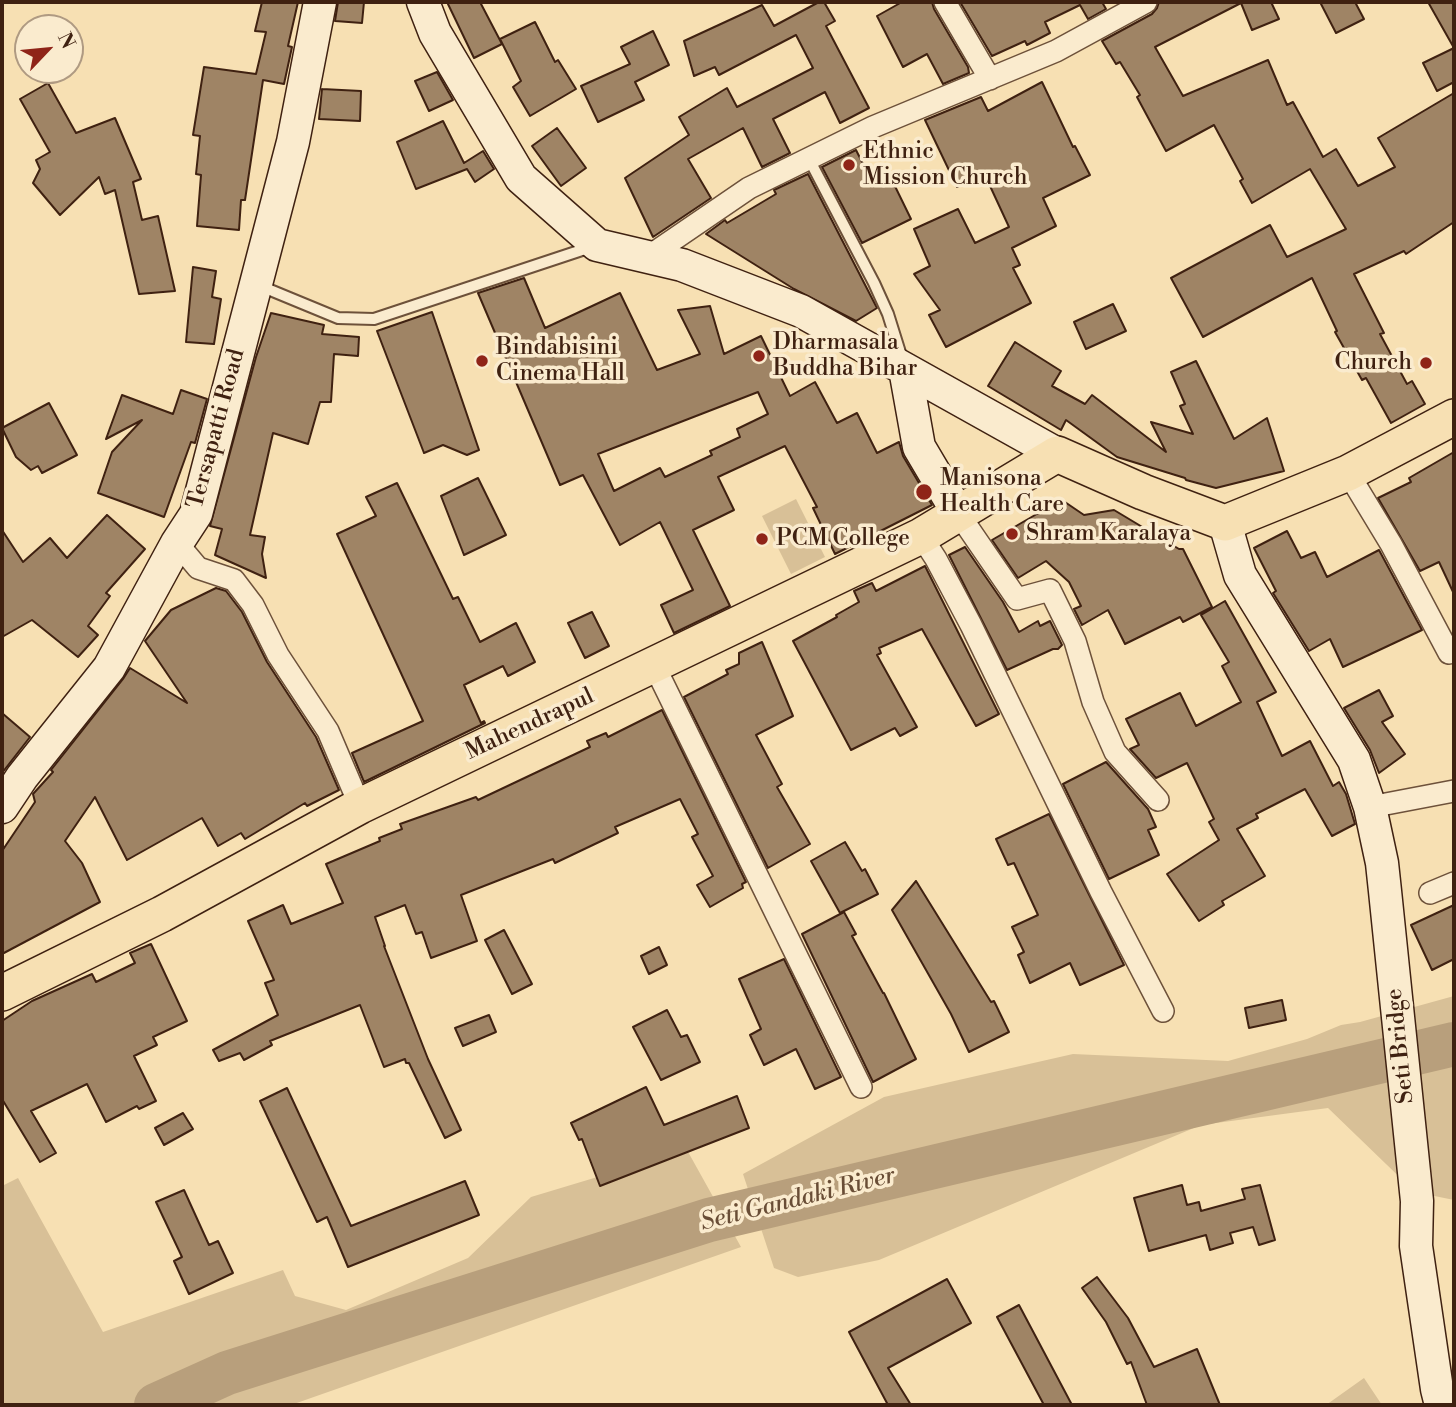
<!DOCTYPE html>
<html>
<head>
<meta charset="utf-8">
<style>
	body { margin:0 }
	#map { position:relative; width:1456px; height:1407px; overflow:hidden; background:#f7e0b3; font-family:"Libre Bodoni",serif }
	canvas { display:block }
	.frame { position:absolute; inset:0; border:4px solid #3f2111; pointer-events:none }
	.north { position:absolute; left:14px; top:14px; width:70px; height:70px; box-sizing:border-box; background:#faebce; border:2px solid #af9a82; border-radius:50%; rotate:64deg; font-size:19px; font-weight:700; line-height:28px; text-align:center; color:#3f2111 }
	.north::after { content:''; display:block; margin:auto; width:24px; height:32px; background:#8f2418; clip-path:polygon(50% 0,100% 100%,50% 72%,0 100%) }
</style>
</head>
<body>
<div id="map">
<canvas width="1456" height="1407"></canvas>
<div class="frame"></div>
<div class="north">N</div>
</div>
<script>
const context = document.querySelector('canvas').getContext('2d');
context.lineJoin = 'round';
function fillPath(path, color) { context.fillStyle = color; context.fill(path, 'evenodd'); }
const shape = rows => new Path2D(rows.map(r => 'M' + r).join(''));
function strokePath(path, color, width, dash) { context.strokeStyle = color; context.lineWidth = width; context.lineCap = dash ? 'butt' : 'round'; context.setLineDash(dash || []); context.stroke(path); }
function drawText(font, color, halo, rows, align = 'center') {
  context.font = font + ' "Libre Bodoni",serif'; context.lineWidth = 7; context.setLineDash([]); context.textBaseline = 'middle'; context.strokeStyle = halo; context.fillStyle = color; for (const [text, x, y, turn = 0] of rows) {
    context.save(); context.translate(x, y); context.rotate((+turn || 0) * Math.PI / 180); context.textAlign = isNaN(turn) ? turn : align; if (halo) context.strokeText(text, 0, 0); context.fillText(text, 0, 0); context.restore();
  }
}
fillPath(shape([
	[796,499,825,557,791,574,762,516],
	[1454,996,1454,1200,1415,1192,1328,1108,1201,1125,879,1260,798,1277,774,1268,743,1174,884,1097,1073,1054,1228,1061,1307,1039,1341,1025,1360,1022],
	[687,1150,741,1247,291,1405,2,1405,2,1186,18,1178,103,1332,283,1270,295,1296,346,1310,468,1258,531,1197],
	[1364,1378,1382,1405,1326,1405]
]), '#d8c097');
strokePath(shape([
	[156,1405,227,1373,709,1220,1454,1044]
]), '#b89f7c', 44);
const building = shape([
	[262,2,298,2,288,46,292,47,284,84,263,80,245,200,241,200,239,230,197,226,201,175,196,174,200,136,193,135,204,67,256,74,266,32,255,31,262,2],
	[338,2,364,2,362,23,335,21,338,2],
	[447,2,480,2,502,44,474,58,447,2],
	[819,2,824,2,835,21,826,26,869,108,840,123,825,92,773,119,790,153,762,167,743,128,688,159,711,198,653,237,625,178,689,135,679,117,727,88,737,107,813,68,796,35,719,75,715,67,694,76,684,41,762,5,774,26,819,2],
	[902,2,932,2,934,9,968,67,969,73,943,84,927,54,903,67,877,16,902,2],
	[960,2,1102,2,1106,9,1088,19,1080,5,1045,22,1050,33,1027,45,1025,41,992,56,960,2],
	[1159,2,1271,2,1279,19,1252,30,1241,3,1155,47,1183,96,1268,60,1287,105,1293,102,1323,157,1336,149,1358,186,1395,167,1378,138,1454,93,1454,222,1406,254,1404,251,1354,274,1384,333,1380,334,1407,384,1412,381,1425,404,1391,423,1366,378,1362,380,1335,332,1337,331,1312,278,1203,337,1171,278,1270,225,1287,257,1346,229,1310,169,1252,203,1240,181,1243,179,1214,125,1166,151,1137,97,1140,95,1120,62,1116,64,1102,41,1152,14,1157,8,1159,2],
	[1320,2,1355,2,1364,19,1336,33,1320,2],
	[1428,2,1454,2,1454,82,1437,91,1423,63,1454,48,1428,2],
	[535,22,555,62,558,60,576,89,530,116,513,87,521,81,500,39,535,22],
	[653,31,669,65,635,82,644,100,598,122,581,86,630,64,621,47,653,31],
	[437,72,453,100,429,111,415,81,437,72],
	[1042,82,1073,147,1075,146,1090,175,1043,198,1056,226,1012,248,1020,265,1013,268,1031,303,946,347,929,315,940,310,914,274,930,266,914,229,958,209,975,243,1009,227,984,173,957,187,925,120,981,97,988,111,1042,82],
	[48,83,76,133,115,118,141,179,133,182,142,220,158,216,175,291,139,294,115,190,105,194,99,177,60,215,33,183,40,169,36,160,50,152,20,99,48,83],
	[322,89,361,91,360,121,319,119,322,89],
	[443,121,464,163,483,151,494,169,475,182,467,169,416,189,397,142,443,121],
	[557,128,586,168,561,186,532,146,557,128],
	[856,150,872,182,889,174,911,219,862,243,822,167,856,150],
	[808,174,877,308,856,321,794,289,706,234,725,220,727,223,776,194,774,190,808,174],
	[193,267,216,271,212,297,221,299,214,344,186,342,193,267],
	[524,278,545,328,620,293,657,370,700,354,678,310,710,306,724,354,761,336,790,396,815,382,837,423,857,413,877,453,899,442,903,456,932,505,835,554,813,508,817,507,785,446,718,477,734,510,693,530,730,606,674,633,661,605,693,590,660,522,620,545,583,475,560,485,478,293,524,278],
	[758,392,768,414,737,429,740,437,710,451,712,455,665,477,660,468,614,491,598,454,758,392],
	[1113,304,1126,331,1086,349,1074,322,1113,304],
	[432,312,479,450,467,455,443,445,424,453,377,331,432,312],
	[271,313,324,325,322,334,359,337,358,356,334,354,331,402,320,402,308,444,273,433,250,535,265,537,262,554,266,578,215,555,222,529,210,526,256,357,271,313],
	[1015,342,1061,371,1052,386,1085,404,1092,395,1166,452,1151,422,1193,434,1180,406,1185,404,1171,372,1196,361,1234,439,1267,418,1284,471,1216,488,1186,480,1185,478,1117,457,1066,420,1061,430,988,386,1015,342],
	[181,390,207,399,195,443,191,442,164,517,98,493,112,452,142,420,106,439,122,395,173,414,181,390],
	[49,403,77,455,42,473,38,466,31,470,16,457,2,428,49,403],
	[1454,452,1454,594,1439,562,1420,571,1378,498,1411,482,1409,478,1454,452],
	[478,478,506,535,464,555,441,496,478,478],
	[397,483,453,599,458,597,480,642,516,623,535,662,508,676,503,666,464,685,481,723,484,721,485,723,364,782,352,753,423,721,337,534,376,516,366,497,397,483],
	[1059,498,1084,515,1114,510,1179,549,1183,549,1212,607,1183,622,1180,617,1125,644,1108,610,1082,625,1074,609,1081,606,1069,582,1046,561,1018,578,992,540,1054,504,1059,498],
	[107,515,145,549,106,593,110,596,88,626,98,635,78,657,32,620,2,637,2,530,23,562,50,538,67,558,107,515],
	[1287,531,1301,558,1315,552,1327,577,1379,550,1422,630,1343,667,1330,639,1309,651,1273,593,1276,591,1254,548,1287,531],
	[965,547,1003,602,1019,632,1038,621,1040,626,1050,621,1062,645,1058,649,1053,649,1007,670,949,555,965,547],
	[925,566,999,714,976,726,922,629,879,648,881,653,877,655,917,727,900,736,895,728,851,750,793,641,837,617,836,615,859,602,854,591,872,583,876,591,925,566],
	[216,588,226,591,242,612,267,662,316,737,339,790,307,806,305,803,245,839,241,833,218,846,202,818,127,860,95,797,65,841,82,863,100,902,2,954,2,851,35,802,33,794,53,772,51,770,123,679,130,668,187,703,145,641,171,610,216,588],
	[1225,601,1276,692,1257,702,1282,756,1310,741,1333,786,1339,782,1346,794,1355,824,1332,836,1305,789,1256,814,1258,818,1237,829,1265,876,1222,901,1224,905,1199,921,1167,874,1219,840,1209,822,1214,819,1187,763,1156,778,1130,749,1139,745,1126,719,1180,693,1196,726,1241,702,1222,666,1229,662,1201,615,1225,601],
	[592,612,609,646,585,658,568,623,592,612],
	[762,642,793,716,756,735,782,784,777,787,810,844,768,868,684,697,728,674,726,670,739,664,739,653,762,642],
	[1379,690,1393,716,1382,722,1405,754,1379,773,1370,750,1344,708,1379,690],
	[662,710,746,882,742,884,743,888,710,907,697,885,713,876,692,837,698,834,680,799,615,827,618,833,555,863,553,859,461,895,477,941,431,958,422,932,416,934,405,905,375,917,385,946,384,946,428,1059,461,1130,445,1138,409,1063,406,1063,405,1059,384,1067,360,1005,270,1041,272,1045,244,1060,240,1053,219,1061,213,1050,278,1015,265,983,274,980,248,921,283,905,291,924,343,903,326,864,380,841,379,838,402,829,400,824,476,797,478,800,590,747,587,741,606,733,608,737,662,710],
	[2,713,30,737,2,773,2,713],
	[1106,762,1148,809,1156,827,1148,830,1159,855,1109,879,1063,784,1106,762],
	[1049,814,1124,965,1080,985,1070,963,1030,983,1018,955,1024,952,1012,927,1038,915,1014,863,1008,865,996,839,1049,814],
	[845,842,862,871,865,869,878,894,840,913,811,861,845,842],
	[916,881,991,1002,994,1001,1009,1032,969,1052,951,1014,892,910,916,881],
	[1454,905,1454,959,1432,970,1411,925,1454,905],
	[844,912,856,934,852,936,883,993,884,993,916,1059,873,1082,802,934,844,912],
	[504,930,532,984,512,994,485,940,504,930],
	[151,944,187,1021,153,1037,157,1045,134,1056,156,1101,139,1109,137,1106,106,1122,87,1084,31,1111,56,1153,40,1162,2,1099,2,1021,32,1001,92,974,96,982,135,963,130,953,151,944],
	[659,947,667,965,649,974,641,956,659,947],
	[784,959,841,1077,815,1089,796,1049,764,1065,750,1035,761,1029,739,979,784,959],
	[1282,1000,1286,1020,1249,1028,1245,1008,1282,1000],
	[667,1010,681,1037,687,1035,700,1062,661,1080,633,1027,667,1010],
	[489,1015,496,1032,463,1046,455,1028,489,1015],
	[646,1087,664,1125,737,1096,749,1128,600,1186,582,1139,579,1140,571,1123,646,1087],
	[287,1088,351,1226,465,1181,479,1215,348,1267,327,1217,317,1222,260,1101,287,1088],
	[183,1113,193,1129,164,1145,155,1128,183,1113],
	[1182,1185,1187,1205,1199,1202,1201,1211,1245,1199,1242,1189,1260,1185,1275,1240,1259,1245,1253,1227,1230,1233,1233,1243,1210,1250,1206,1235,1149,1251,1134,1198,1182,1185],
	[184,1190,209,1245,218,1241,233,1273,189,1294,174,1261,182,1257,156,1202,184,1190],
	[1097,1277,1128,1318,1154,1367,1197,1349,1220,1405,1147,1405,1131,1362,1127,1364,1106,1322,1082,1288,1097,1277],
	[947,1279,971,1323,888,1368,911,1405,888,1405,849,1332,947,1279],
	[1019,1305,1072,1405,1044,1405,997,1317,1019,1305]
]);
fillPath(building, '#9f8465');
strokePath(building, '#3f2111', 2);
const service = shape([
	[809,159,874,283,888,314,903,362],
	[258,285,338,318,374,319,591,247]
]);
const minor = shape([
	[945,2,990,79],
	[648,257,749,188,873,127,1056,51,1146,2],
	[1348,473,1391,544,1449,653],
	[958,513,1017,599,1050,590,1075,641,1093,702,1115,752,1158,800],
	[921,536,936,559,971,625,1101,892,1163,1011],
	[177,543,198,568,234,580,253,605,278,655,328,731,360,806],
	[654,665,861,1087],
	[1370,807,1454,791],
	[1430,893,1454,883]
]);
const secondary = shape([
	[423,2,435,33,521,178,597,245,682,265,801,311,1057,454],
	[905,369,919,447,958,513],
	[1225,523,1240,575,1354,760,1370,807,1382,863,1385,891,1417,1201,1416,1246,1437,1389,1441,1405],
	[2,807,22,777,109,668,177,543,196,514,293,142,320,2]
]);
const primary = shape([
	[2,993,162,914,360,806,921,536,1057,454,1143,492,1225,523,1348,473,1454,417]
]);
strokePath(service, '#6d513a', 14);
strokePath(minor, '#6d513a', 24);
strokePath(secondary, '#3f2111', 35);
strokePath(primary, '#3f2111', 38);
strokePath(service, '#faebce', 10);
strokePath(minor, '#faebce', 21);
strokePath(secondary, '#faebce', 32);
strokePath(primary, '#f7e0b3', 35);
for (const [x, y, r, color] of [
	[849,165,7,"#8f2418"],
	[759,356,7,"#8f2418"],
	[482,361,7,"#8f2418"],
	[1426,363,7,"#8f2418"],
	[924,492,9,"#8f2418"],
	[1012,534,7,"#8f2418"],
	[762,539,7,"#8f2418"]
]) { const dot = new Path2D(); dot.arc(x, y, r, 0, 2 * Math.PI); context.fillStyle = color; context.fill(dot); strokePath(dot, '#faebce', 2.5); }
drawText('23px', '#3f2111', '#faebce', [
	["Ethnic",863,152],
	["Mission Church",863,178],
	["Dharmasala",773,343],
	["Buddha Bihar",773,369],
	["Bindabisini",496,348],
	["Cinema Hall",496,374],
	["Church",1412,363,"right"],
	["Manisona",940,479],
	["Health Care",940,505],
	["Shram Karalaya",1026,534],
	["PCM College",776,539]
], 'left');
drawText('23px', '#3f2111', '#faebce', [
	["Tersapatti Road",217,429,-75],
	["Mahendrapul",530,725,-25],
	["Seti Bridge",1401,1046,-96]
]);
drawText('italic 24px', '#694d36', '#faebce', [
	["Seti Gandaki River",798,1200,-14]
]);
</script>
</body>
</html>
